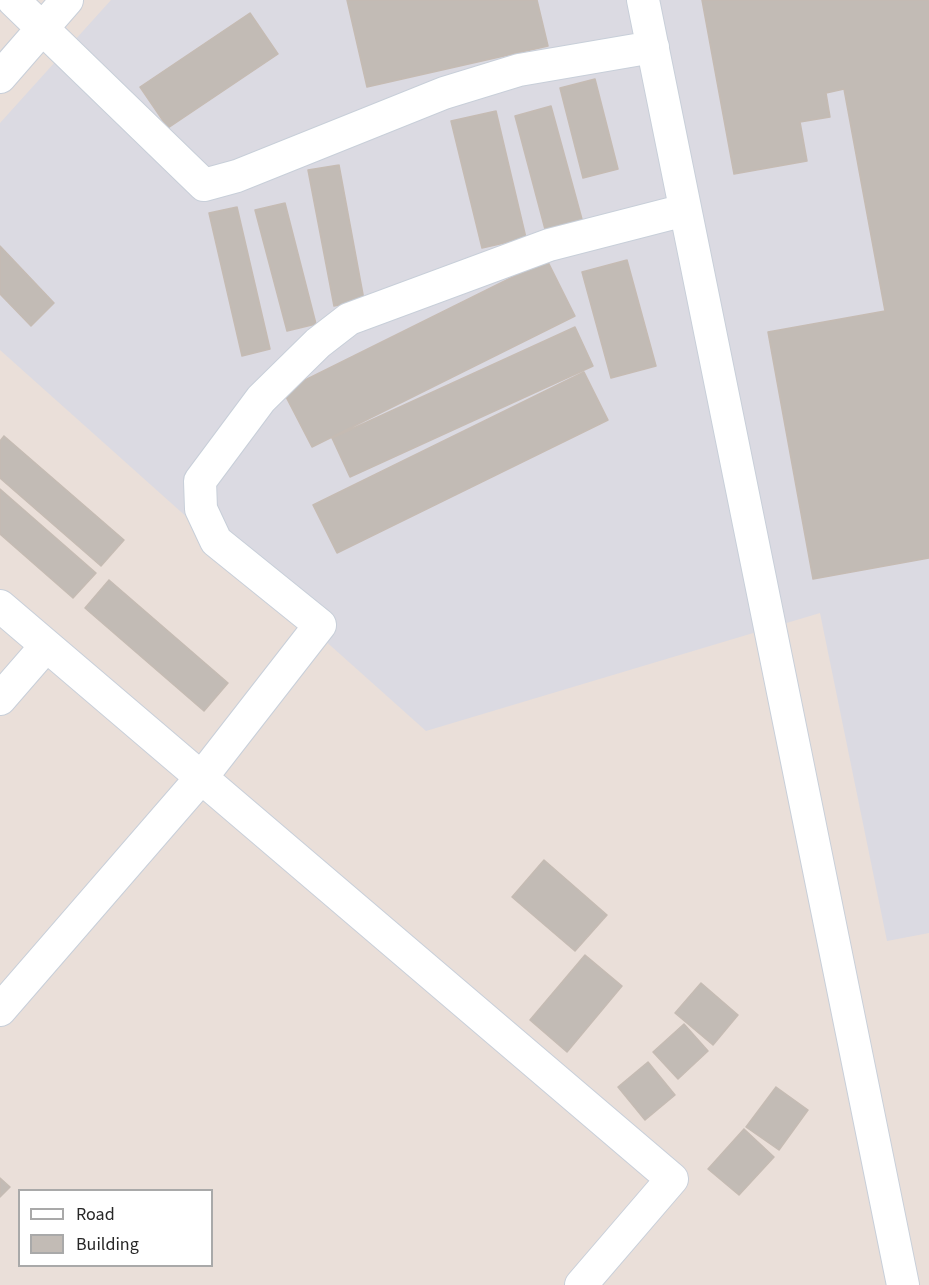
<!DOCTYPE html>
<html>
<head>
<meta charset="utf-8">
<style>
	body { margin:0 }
	#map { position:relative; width:929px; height:1285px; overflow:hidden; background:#eadfd9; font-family:"Source Sans 3",sans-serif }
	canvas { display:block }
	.legend { position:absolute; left:18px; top:1189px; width:195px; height:78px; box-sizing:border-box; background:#fff; border:2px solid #a9a9a9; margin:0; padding:8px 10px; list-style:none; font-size:18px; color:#272727 }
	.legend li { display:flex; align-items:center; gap:12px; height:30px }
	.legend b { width:30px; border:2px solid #a9a9a9 }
</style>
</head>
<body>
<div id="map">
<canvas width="929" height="1285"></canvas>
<ul class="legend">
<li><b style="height:8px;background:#fff"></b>Road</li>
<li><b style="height:16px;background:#c2bbb5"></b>Building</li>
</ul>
</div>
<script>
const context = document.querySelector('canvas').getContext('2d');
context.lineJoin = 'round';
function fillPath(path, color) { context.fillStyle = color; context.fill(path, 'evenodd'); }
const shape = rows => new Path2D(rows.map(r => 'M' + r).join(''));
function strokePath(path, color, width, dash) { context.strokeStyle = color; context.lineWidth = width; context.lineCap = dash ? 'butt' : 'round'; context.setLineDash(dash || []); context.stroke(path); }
fillPath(shape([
	[111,0,929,0,929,933,887,941,820,613,426,731,0,350,0,123]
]), '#dbdae2');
const building = shape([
	[347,0,537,0,548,46,367,87,347,0],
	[702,0,929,0,929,558,813,579,768,332,885,311,844,89,826,93,830,117,800,122,807,161,734,174,702,0],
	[250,13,278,54,168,128,140,87,250,13],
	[595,79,618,169,583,178,560,88,595,79],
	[551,106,583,223,546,233,515,116,551,106],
	[496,111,526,238,482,248,451,121,496,111],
	[339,165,364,300,334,306,308,170,339,165],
	[285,203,316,324,287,331,255,210,285,203],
	[237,207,270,349,242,356,209,213,237,207],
	[0,246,54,303,31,326,0,294,0,246],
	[547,260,575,316,312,447,283,391,547,260],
	[627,260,656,366,611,378,582,272,627,260],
	[575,327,593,366,350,477,332,438,575,327],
	[584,372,608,420,337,553,313,505,584,372],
	[4,436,124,540,101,566,0,478,0,441,4,436],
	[0,489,96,573,73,598,0,534,0,489],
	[109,580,228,683,204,711,85,608,109,580],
	[544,860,607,915,575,951,512,897,544,860],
	[585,955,622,986,567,1052,530,1020,585,955],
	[701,983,738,1015,713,1045,675,1013,701,983],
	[684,1024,708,1051,678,1079,653,1052,684,1024],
	[648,1062,675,1095,645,1120,618,1087,648,1062],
	[776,1087,808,1110,779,1150,746,1127,776,1087],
	[744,1129,774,1157,739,1195,708,1169,744,1129],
	[0,1178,10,1187,0,1197,0,1178]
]);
fillPath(building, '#c2bbb5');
strokePath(building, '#c5bbb3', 1.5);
const minor = shape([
	[13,0,204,185,237,176,444,93,519,70,653,47],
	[643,0,903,1285],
	[0,77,67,0],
	[0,606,672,1179,581,1285],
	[0,699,46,646],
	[0,1010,201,778,320,625,216,541,201,509,200,481,261,399,318,343,349,319,549,245,685,210]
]);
strokePath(minor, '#c8cfd9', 34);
strokePath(minor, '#fff', 32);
</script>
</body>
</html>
